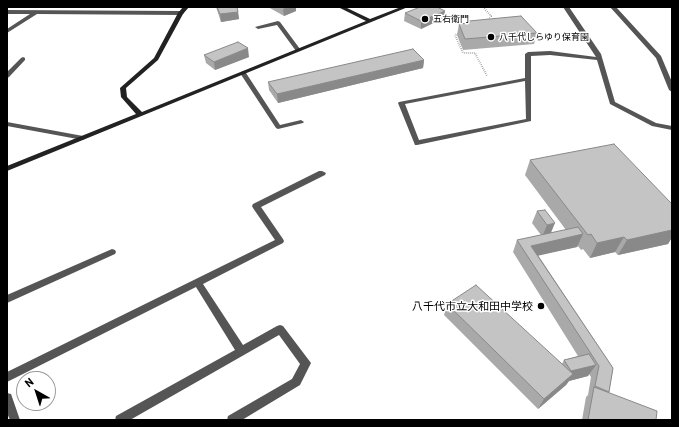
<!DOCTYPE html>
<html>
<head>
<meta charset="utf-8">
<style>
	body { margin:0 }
	#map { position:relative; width:679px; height:427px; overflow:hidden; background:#fff; font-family:Barlow,sans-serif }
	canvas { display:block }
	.frame { position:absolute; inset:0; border:8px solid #000; pointer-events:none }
	.north { position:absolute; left:16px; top:371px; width:40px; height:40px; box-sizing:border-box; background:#fff; border:1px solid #999; border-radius:50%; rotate:321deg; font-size:11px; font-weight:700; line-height:16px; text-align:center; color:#000 }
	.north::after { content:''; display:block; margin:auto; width:14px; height:18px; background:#000; clip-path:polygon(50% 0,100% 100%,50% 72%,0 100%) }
</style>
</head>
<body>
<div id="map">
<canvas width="679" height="427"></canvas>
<div class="frame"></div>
<div class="north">N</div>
</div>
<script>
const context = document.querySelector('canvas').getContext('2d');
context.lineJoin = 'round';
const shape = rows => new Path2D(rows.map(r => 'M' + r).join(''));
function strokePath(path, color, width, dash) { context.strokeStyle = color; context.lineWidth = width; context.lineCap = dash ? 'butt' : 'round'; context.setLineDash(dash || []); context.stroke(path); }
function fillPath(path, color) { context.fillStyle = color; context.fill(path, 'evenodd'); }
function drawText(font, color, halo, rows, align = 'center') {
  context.font = font + ' Barlow,"Noto Sans JP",sans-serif'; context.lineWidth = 3; context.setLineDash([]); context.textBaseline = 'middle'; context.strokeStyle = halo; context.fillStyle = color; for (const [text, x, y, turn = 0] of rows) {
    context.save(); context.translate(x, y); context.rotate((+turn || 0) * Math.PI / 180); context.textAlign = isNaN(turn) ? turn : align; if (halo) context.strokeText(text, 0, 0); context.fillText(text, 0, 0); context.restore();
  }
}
strokePath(shape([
	[483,7,491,16,488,20],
	[460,33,455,35,463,53,475,53,487,76]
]), '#777', 2, [0.5, 1.5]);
fillPath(shape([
	[563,7,569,7,601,54,615,102,656,123,672,126,672,130,652,126,610,104,597,60,550,55,531,56,531,121,417,145,415,145,398,103,399,102,525,78,525,54,528,52,550,51,596,57,563,7],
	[525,81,526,119,419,140,405,104,525,81],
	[610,7,616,7,661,56,672,82,672,92,669,90,656,58,610,7],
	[7,10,181,11,184,13,181,15,37,14,7,33,7,29,30,14,7,14,7,10],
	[278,21,280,22,300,49,300,51,296,51,277,25,258,29,255,27,278,21],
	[23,57,25,58,25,60,9,77,7,78,7,72,21,58,23,57],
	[243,71,246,73,280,125,301,120,304,122,303,123,278,129,276,128,240,73,243,71],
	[7,122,83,136,86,138,83,140,7,126,7,122],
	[319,171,322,171,326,173,325,175,261,207,283,239,284,241,283,243,203,284,243,345,277,326,280,325,283,326,311,363,300,385,242,420,227,420,228,416,292,379,300,364,279,335,130,420,115,420,116,416,235,350,196,287,7,382,7,372,275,240,253,208,252,206,253,204,319,171],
	[112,249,115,250,116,252,115,254,7,303,7,295,112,249],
	[7,393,11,394,20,420,10,420,7,413,7,393]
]), '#555');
fillPath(shape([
	[183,7,189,7,183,14,158,60,126,88,127,97,142,112,366,21,338,7,345,7,370,19,401,7,408,7,7,171,7,166,136,114,121,97,120,88,154,58,178,13,183,7]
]), '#222');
fillPath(shape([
	[216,7,237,7,238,12,239,19,221,22],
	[268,7,296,7,296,11,284,16],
	[405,13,444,18,421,29,404,21],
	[469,21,537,33,534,44,463,50,457,35,459,24,469,23],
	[204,55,249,57,215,70,206,63],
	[424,60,423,68,278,103,269,90,268,82],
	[530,160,672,204,672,239,671,239,668,244,618,255,615,252,590,258,583,249,581,250,578,246,577,247,538,255,613,368,609,393,656,420,582,420,586,397,588,395,591,377,589,374,588,376,569,381,566,385,538,409,444,315,447,304,562,364,564,360,578,356,513,252,517,240,541,235,532,223,537,211,545,210,550,233,566,230,525,175]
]), '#a9a9a9');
fillPath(shape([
	[287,7,296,7,296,11,284,16,283,9],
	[445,11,444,18,421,29,421,21],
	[238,12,239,19,221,22,220,14],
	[248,48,249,57,215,70,214,62],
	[424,60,423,68,278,103,277,94],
	[555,223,550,235,542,237,547,225],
	[672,226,672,239,671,239,668,244,618,255,627,240],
	[583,234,577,247,528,258,531,246],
	[624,237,615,252,590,258,597,243],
	[596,365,588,376,569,381,566,385,538,409,544,399,564,382,571,371]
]), '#898989');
const building = shape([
	[217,7,237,7,238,12,220,14,217,7],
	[420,7,437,7,445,11,421,21,405,13,420,7],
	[521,16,537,33,465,39,459,24,469,23,469,21,521,16],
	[238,42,248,48,214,62,204,55,238,42],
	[413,49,424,60,277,94,268,82,413,49],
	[614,144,672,204,672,230,627,240,624,237,597,243,591,234,588,235,530,160,614,144],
	[545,210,555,223,547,225,537,211,545,210],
	[578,227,583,234,531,246,613,368,609,392,595,386,599,366,517,240,578,227],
	[476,285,573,374,544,399,447,304,476,285],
	[589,354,596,365,571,371,564,360,589,354],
	[594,387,657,411,656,420,588,420,594,387]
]);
fillPath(building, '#c4c4c4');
strokePath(building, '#898989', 1);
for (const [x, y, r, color] of [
	[425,19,4,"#000"],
	[491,37,4,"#000"],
	[541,306,4,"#000"]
]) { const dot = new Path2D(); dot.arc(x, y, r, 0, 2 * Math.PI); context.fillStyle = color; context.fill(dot); strokePath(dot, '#fff', 1.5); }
drawText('9px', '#000', '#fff', [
	["五右衛門",433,19],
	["八千代しらゆり保育園",499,37]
], 'left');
drawText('11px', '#000', '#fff', [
	["八千代市立大和田中学校",533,306]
], 'right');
</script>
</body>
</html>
